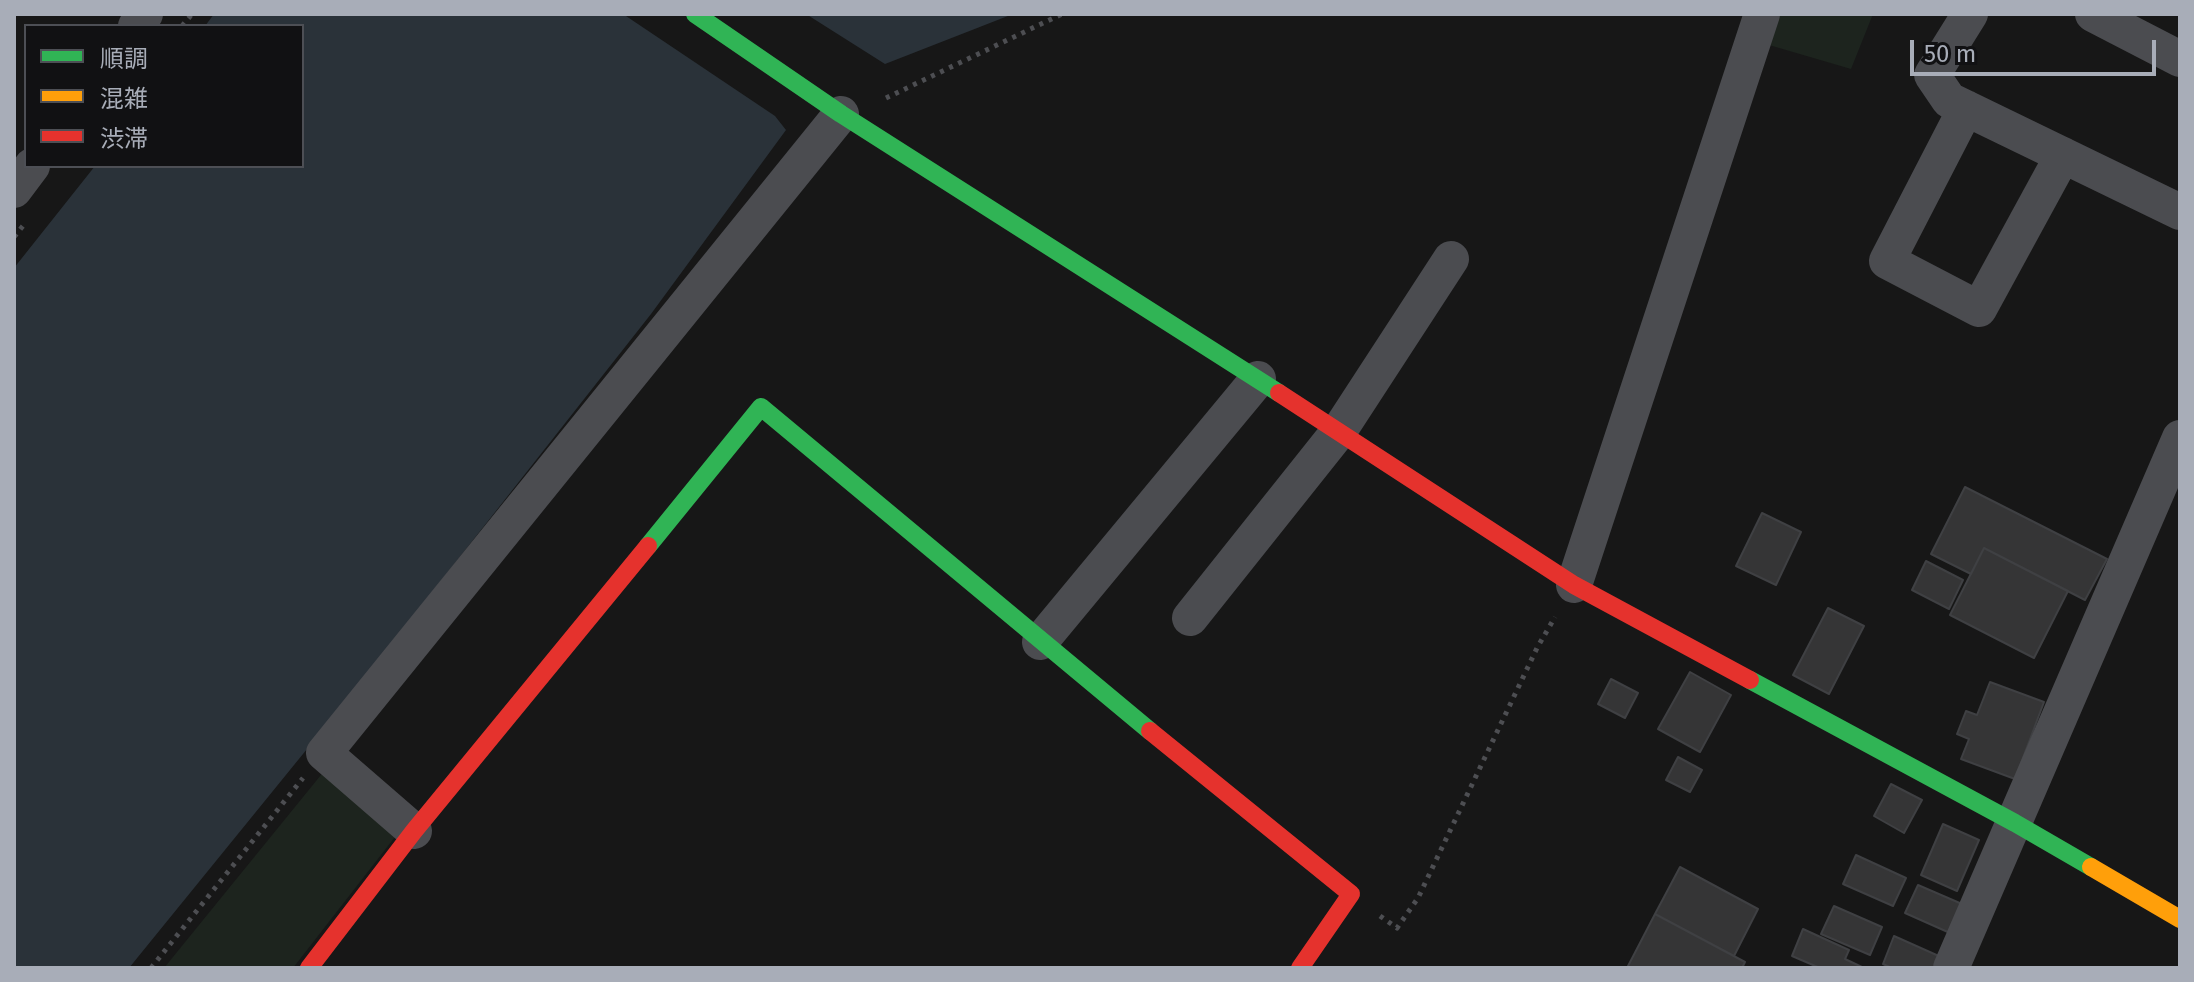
<!DOCTYPE html>
<html>
<head>
<meta charset="utf-8">
<style>
	body { margin:0 }
	#map { position:relative; width:2194px; height:982px; overflow:hidden; background:#171717; font-family:"Fira Sans","Noto Sans JP",sans-serif }
	canvas { display:block }
	.frame { position:absolute; inset:0; border:16px solid #a8adb8; pointer-events:none }
	.legend { position:absolute; left:24px; top:24px; width:280px; height:144px; box-sizing:border-box; background:#111113; border:2px solid #4d4f55; margin:0; padding:10px 14px; list-style:none; font-size:24px; color:#a8adb8 }
	.legend li { display:flex; align-items:center; gap:16px; height:40px }
	.legend b { width:40px; border:2px solid #4d4f55 }
	.scale { position:absolute; left:1910px; top:40px; width:246px; height:36px; box-sizing:border-box; border:4px solid #a8adb8; border-top:0; padding-left:10px; font-size:24px; line-height:28px; white-space:nowrap; color:#a8adb8; -webkit-text-stroke:6px #111113; paint-order:stroke }
</style>
</head>
<body>
<div id="map">
<canvas width="2194" height="982"></canvas>
<div class="frame"></div>
<ul class="legend">
<li><b style="height:10px;background:#30b455"></b>順調</li>
<li><b style="height:10px;background:#ff9f0a"></b>混雑</li>
<li><b style="height:10px;background:#e5322d"></b>渋滞</li>
</ul>
<div class="scale">50 m</div>
</div>
<script>
const context = document.querySelector('canvas').getContext('2d');
context.lineJoin = 'round';
function fillPath(path, color) { context.fillStyle = color; context.fill(path, 'evenodd'); }
const shape = rows => new Path2D(rows.map(r => 'M' + r).join(''));
function strokePath(path, color, width, dash) { context.strokeStyle = color; context.lineWidth = width; context.lineCap = dash ? 'butt' : 'round'; context.setLineDash(dash || []); context.stroke(path); }
fillPath(shape([
	[1780,14,1873,14,1851,69,1769,45],
	[325,770,398,833,293,968,164,968]
]), '#1d241e');
fillPath(shape([
	[214,14,623,14,775,116,786,130,651,314,355,690,129,968,14,968,14,268,95,166,302,166,302,26,205,26],
	[806,14,1013,14,885,64]
]), '#2a3239');
const building = shape([
	[1965,487,2107,559,2085,600,1984,548,1971,574,1931,554,1965,487],
	[1762,513,1801,532,1776,585,1736,566,1762,513],
	[1984,548,2068,591,2034,658,1950,615,1984,548],
	[1926,561,1963,580,1949,609,1912,590,1926,561],
	[1828,608,1864,626,1829,694,1793,675,1828,608],
	[1690,672,1731,695,1700,752,1658,729,1690,672],
	[1611,679,1638,693,1625,718,1598,704,1611,679],
	[1990,682,2044,702,2015,779,1961,759,1969,739,1957,734,1966,711,1977,715,1990,682],
	[1678,757,1702,770,1690,792,1666,780,1678,757],
	[1891,784,1922,800,1904,833,1874,816,1891,784],
	[1943,824,1979,840,1957,891,1921,875,1943,824],
	[1856,855,1906,878,1893,906,1843,884,1856,855],
	[1680,867,1758,909,1734,956,1655,914,1680,867],
	[1918,885,1962,904,1950,933,1905,913,1918,885],
	[1834,906,1882,927,1870,955,1821,934,1834,906],
	[1655,914,1745,962,1742,968,1627,968,1655,914],
	[1803,929,1849,950,1845,959,1864,968,1820,968,1792,956,1803,929],
	[1894,936,1941,957,1935,968,1892,968,1883,964,1894,936]
]);
fillPath(building, '#353536');
strokePath(building, '#3f4043', 2);
strokePath(shape([
	[182,26,192,14],
	[886,98,1062,14],
	[14,237,26,222],
	[1380,916,1397,928,1418,898,1537,648,1555,617],
	[151,968,303,778]
]), '#4d4e52', 5, [4, 6]);
strokePath(shape([
	[1970,14,1932,75,1949,100,2180,212],
	[2093,14,2180,59],
	[136,26,145,14],
	[1966,108,1887,261,1979,309,2063,155],
	[14,190,32,166],
	[1574,585,1762,14],
	[1190,618,1339,431,1451,259],
	[1040,642,1258,379],
	[414,831,324,753,841,114],
	[1951,968,2180,438]
]), '#4b4c50', 36);
strokePath(shape([
	[695,14,841,114,1279,393],
	[648,546,761,407,1150,731],
	[1750,680,2015,823,2091,867]
]), '#30b455', 18);
strokePath(shape([
	[2091,867,2180,919]
]), '#ff9f0a', 18);
strokePath(shape([
	[1279,393,1574,585,1750,680],
	[1150,731,1351,894,1300,968],
	[309,968,414,831,648,546]
]), '#e5322d', 18);
</script>
</body>
</html>
